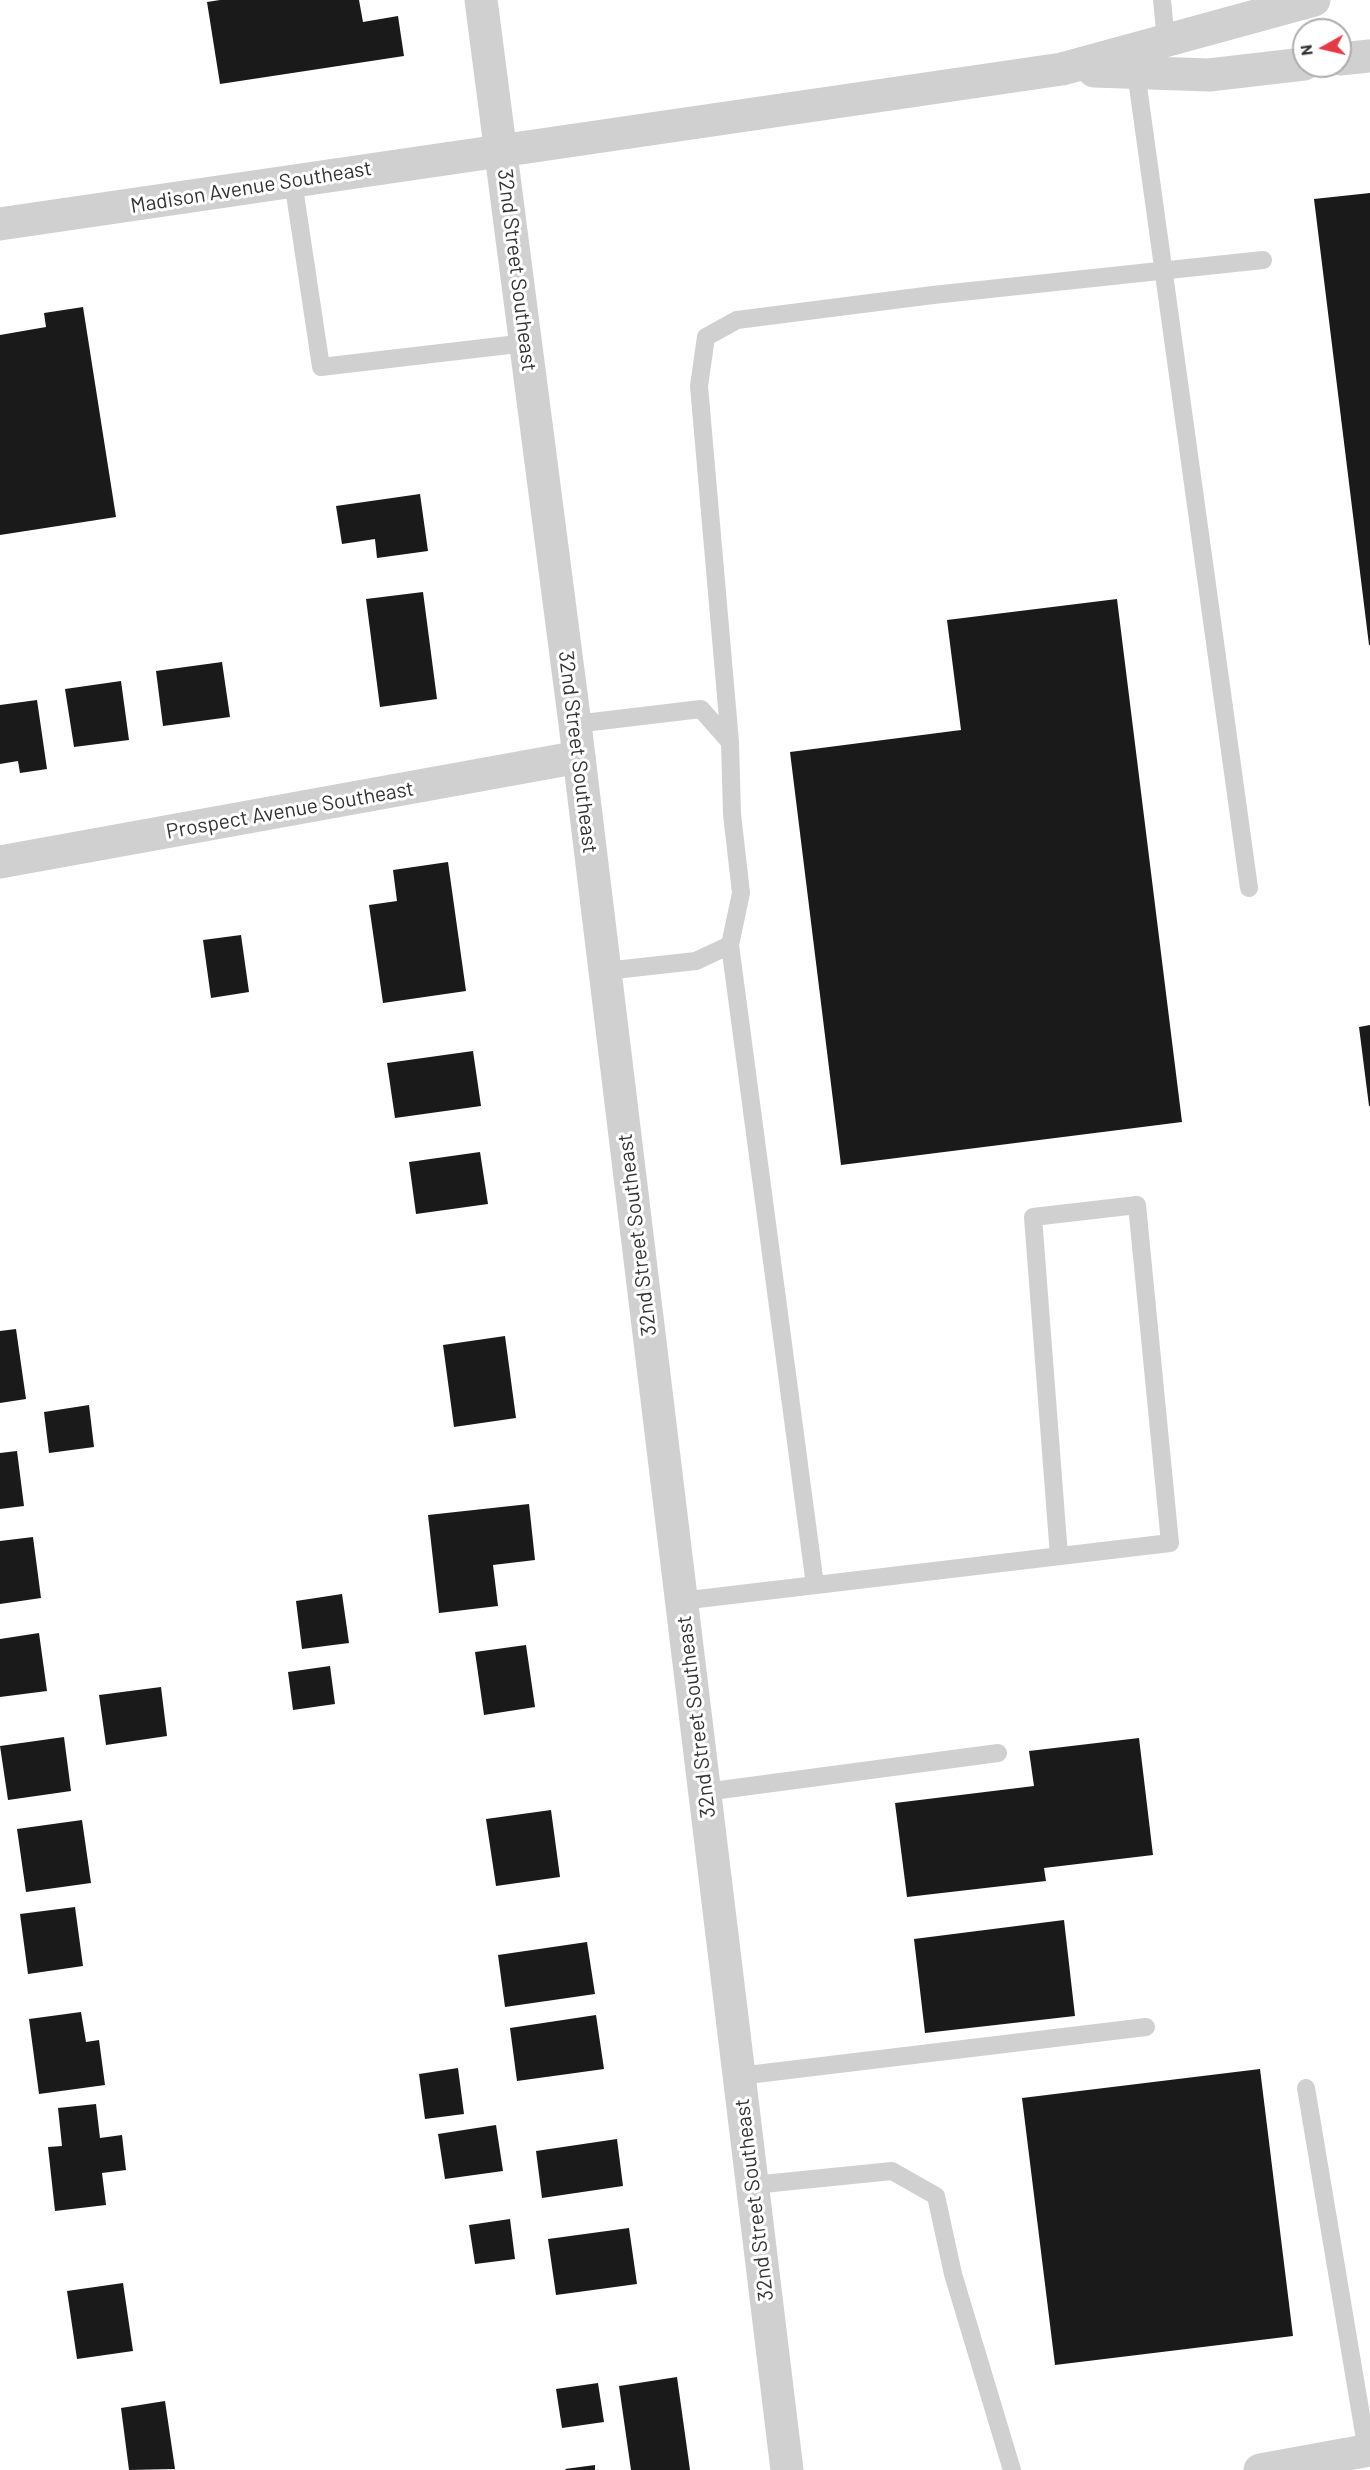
<!DOCTYPE html>
<html>
<head>
<meta charset="utf-8">
<style>
	body { margin:0 }
	#map { position:relative; width:1370px; height:2470px; overflow:hidden; background:#fff; font-family:Barlow,sans-serif }
	canvas { display:block }
	.north { position:absolute; left:1292px; top:18px; width:60px; height:60px; box-sizing:border-box; background:#fff; border:2px solid #adadad; border-radius:50%; rotate:262deg; font-size:16px; font-weight:700; line-height:24px; text-align:center; color:#333 }
	.north::after { content:''; display:block; margin:auto; width:21px; height:27px; background:#e63946; clip-path:polygon(50% 0,100% 100%,50% 72%,0 100%) }
</style>
</head>
<body>
<div id="map">
<canvas width="1370" height="2470"></canvas>
<div class="north">N</div>
</div>
<script>
const context = document.querySelector('canvas').getContext('2d');
context.lineJoin = 'round';
function fillPath(path, color) { context.fillStyle = color; context.fill(path, 'evenodd'); }
const shape = rows => new Path2D(rows.map(r => 'M' + r).join(''));
function strokePath(path, color, width, dash) { context.strokeStyle = color; context.lineWidth = width; context.lineCap = dash ? 'butt' : 'round'; context.setLineDash(dash || []); context.stroke(path); }
function drawText(font, color, halo, rows, align = 'center') {
  context.font = font + ' Barlow,sans-serif'; context.lineWidth = 6; context.setLineDash([]); context.textBaseline = 'middle'; context.strokeStyle = halo; context.fillStyle = color; for (const [text, x, y, turn = 0] of rows) {
    context.save(); context.translate(x, y); context.rotate((+turn || 0) * Math.PI / 180); context.textAlign = isNaN(turn) ? turn : align; if (halo) context.strokeText(text, 0, 0); context.fillText(text, 0, 0); context.restore();
  }
}
fillPath(shape([
	[220,0,359,0,363,22,398,16,404,56,220,84,207,2],
	[1370,193,1370,645,1369,645,1314,199],
	[83,307,116,517,0,535,0,335,46,327,44,313],
	[420,494,428,551,377,558,375,539,342,544,336,506],
	[423,592,437,699,380,707,366,599],
	[1117,599,1182,1122,841,1165,790,752,961,730,947,620],
	[222,662,230,717,163,726,156,671],
	[121,681,129,740,74,747,65,689],
	[37,700,47,769,20,773,18,761,0,764,0,705],
	[448,862,466,991,383,1003,369,905,397,901,393,870],
	[241,935,249,992,211,998,203,940],
	[1370,1025,1370,1106,1369,1106,1359,1027],
	[473,1051,481,1106,395,1118,387,1063],
	[480,1152,488,1204,416,1214,409,1162],
	[16,1329,26,1399,0,1403,0,1331],
	[505,1336,516,1418,454,1427,443,1345],
	[89,1405,94,1447,49,1453,44,1412],
	[17,1451,24,1506,0,1509,0,1453],
	[529,1504,535,1560,493,1565,498,1606,439,1613,428,1515],
	[33,1537,41,1598,0,1604,0,1541],
	[342,1594,349,1643,302,1649,296,1601],
	[39,1633,47,1691,0,1697,0,1639],
	[526,1645,535,1707,484,1715,475,1652],
	[330,1666,335,1704,293,1710,288,1672],
	[161,1687,167,1736,106,1745,99,1695],
	[64,1737,71,1791,8,1800,0,1746],
	[1139,1738,1153,1855,1044,1868,1046,1881,907,1897,895,1803,1034,1786,1029,1751],
	[551,1810,560,1877,496,1886,486,1819],
	[82,1820,91,1883,26,1892,17,1829],
	[75,1907,83,1966,28,1974,20,1914],
	[1064,1920,1075,2016,925,2033,914,1939],
	[587,1942,595,1994,505,2007,498,1955],
	[81,2012,86,2042,99,2040,105,2085,39,2094,29,2019],
	[596,2015,604,2069,517,2081,510,2028],
	[458,2068,464,2114,425,2119,419,2074],
	[1260,2069,1293,2336,1055,2365,1022,2098],
	[96,2104,100,2138,122,2135,126,2170,102,2173,106,2205,55,2211,48,2147,62,2146,58,2108],
	[496,2125,503,2171,445,2179,438,2134],
	[617,2139,623,2186,542,2198,536,2151],
	[510,2219,515,2259,475,2264,469,2225],
	[629,2228,637,2284,556,2295,548,2239],
	[123,2283,133,2351,77,2359,67,2291],
	[677,2377,690,2470,631,2470,619,2386],
	[598,2383,604,2422,562,2428,556,2389],
	[165,2401,175,2469,129,2470,121,2408],
	[595,2465,595,2470,566,2470,565,2469]
]), '#1a1a1a');
strokePath(shape([
	[1162,0,1166,41],
	[1136,72,1249,888],
	[293,181,321,367,526,343],
	[575,724,701,709,730,742,732,814,741,893,730,945,696,961,605,971],
	[730,742,699,386,706,337,737,320,933,295,1263,260],
	[730,945,815,1585],
	[681,1601,1170,1543,1137,1205,1033,1217,1059,1556],
	[705,1792,998,1753],
	[739,2076,1146,2027],
	[1306,2088,1367,2451],
	[753,2185,892,2171,936,2196,953,2274,1012,2470]
]), '#d0d0d0', 18);
strokePath(shape([
	[0,862,579,757]
]), '#d0d0d0', 33);
strokePath(shape([
	[481,0,575,724,787,2470],
	[1340,59,1370,56],
	[1094,71,1209,75,1304,64],
	[0,224,1062,69,1314,0],
	[1260,2470,1370,2450]
]), '#d0d0d0', 33);
drawText('21px', '#333', '#fff', [
	["Madison Avenue Southeast",251,187,-9],
	["32nd Street Southeast",517,270,83],
	["32nd Street Southeast",578,752,83],
	["Prospect Avenue Southeast",290,810,-10],
	["32nd Street Southeast",637,1235,-97],
	["32nd Street Southeast",696,1717,-97],
	["32nd Street Southeast",754,2200,-97]
]);
</script>
</body>
</html>
